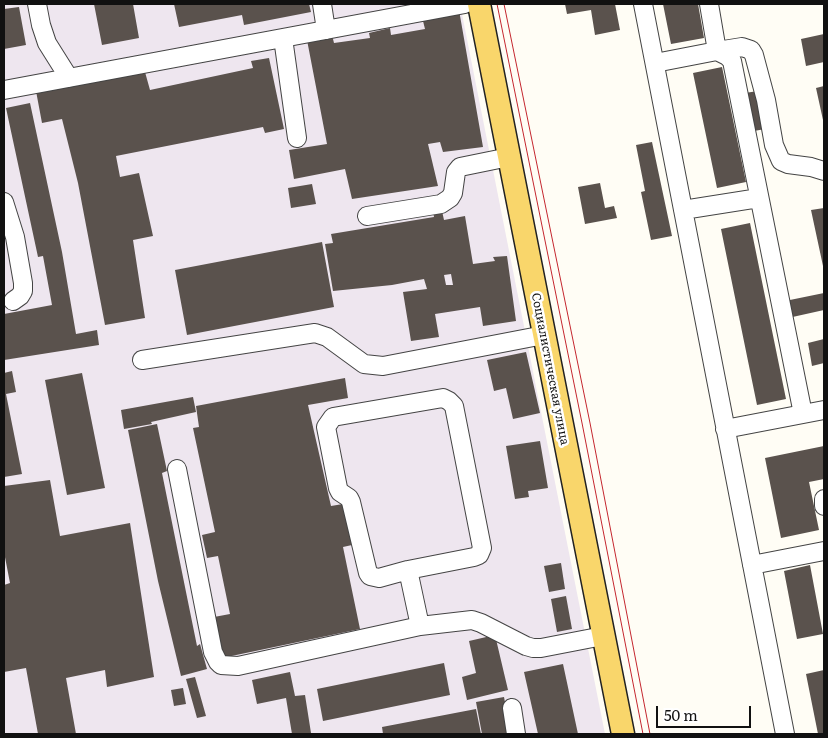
<!DOCTYPE html>
<html>
<head>
<meta charset="utf-8">
<style>
	body { margin:0 }
	#map { position:relative; width:828px; height:738px; overflow:hidden; background:#fffdf5; font-family:Literata,serif }
	canvas { display:block }
	.frame { position:absolute; inset:0; border:5px solid #111; pointer-events:none }
	.scale { position:absolute; left:656px; top:706px; width:95px; height:22px; box-sizing:border-box; border:2px solid #111; border-top:0; padding-left:6px; font-size:15px; line-height:18px; white-space:nowrap; color:#111; -webkit-text-stroke:4px #fff; paint-order:stroke }
</style>
</head>
<body>
<div id="map">
<canvas width="828" height="738"></canvas>
<div class="frame"></div>
<div class="scale">50 m</div>
</div>
<script>
const ctx = document.querySelector('canvas').getContext('2d');
ctx.lineJoin = 'round';
function fillPath(path, color) { ctx.fillStyle = color; ctx.fill(path, 'evenodd'); }
const toPath = rows => new Path2D(rows.map(r => 'M' + r).join(''));
function trace(path, color, width, dash) { ctx.strokeStyle = color; ctx.lineWidth = width; ctx.lineCap = dash ? 'butt' : 'round'; ctx.setLineDash(dash || []); ctx.stroke(path); }
function drawText(font, color, halo, rows, align = 'center') {
  ctx.font = font + ' Literata,serif'; ctx.lineWidth = 5; ctx.setLineDash([]); ctx.textBaseline = 'middle'; ctx.strokeStyle = halo; ctx.fillStyle = color; for (const [text, x, y, turn = 0] of rows) {
    ctx.save(); ctx.translate(x, y); ctx.rotate((+turn || 0) * Math.PI / 180); ctx.textAlign = isNaN(turn) ? turn : align; if (halo) ctx.strokeText(text, 0, 0); ctx.fillText(text, 0, 0); ctx.restore();
  }
}
fillPath(toPath([
	[4,4,460,4,605,734,4,734]
]), '#eee6ef');
fillPath(toPath([
	[94,4,133,4,139,38,102,45],
	[174,4,309,4,311,12,244,25,242,15,179,27],
	[565,4,615,4,620,30,595,35,591,10,567,14],
	[663,4,698,4,704,38,671,44],
	[19,7,26,45,4,49,4,9],
	[459,10,483,147,443,152,440,142,428,144,438,186,352,199,345,169,294,179,289,150,327,144,307,40,332,35,334,43,370,38,369,33,390,28,391,35,425,29,422,17],
	[824,34,824,62,806,66,801,39],
	[269,58,284,129,265,133,263,127,116,156,120,177,139,173,153,236,133,240,145,318,105,325,78,183,62,119,42,123,36,91,145,72,150,90,253,68,251,61],
	[722,67,746,182,717,188,693,73],
	[824,86,824,119,823,120,816,88],
	[758,91,765,129,754,131,745,93],
	[30,103,62,252,76,334,97,330,99,345,4,360,4,314,52,305,43,256,38,257,6,108],
	[652,142,672,236,651,240,641,192,645,191,636,145],
	[600,183,605,208,614,206,617,218,585,224,578,187],
	[312,184,316,204,291,208,288,188],
	[824,208,824,266,823,266,811,210],
	[442,211,444,220,465,216,473,264,495,261,493,257,507,256,516,321,483,326,480,307,435,314,439,337,411,341,403,292,427,289,424,279,392,285,333,291,325,244,333,243,331,234,434,217,433,212],
	[451,274,453,285,446,285,444,275],
	[750,223,786,399,757,405,721,229],
	[322,242,334,307,187,335,175,270],
	[824,293,824,310,788,318,785,301],
	[824,339,824,363,812,366,808,343],
	[526,352,540,413,513,419,506,388,494,391,487,360],
	[12,371,16,392,6,394,22,474,4,477,4,373],
	[82,373,105,488,67,495,45,380],
	[345,378,348,398,308,405,331,506,343,504,352,545,343,547,360,629,222,658,214,617,230,614,218,556,207,558,202,535,215,532,193,428,199,427,196,406],
	[193,397,196,412,151,422,152,424,124,429,121,410],
	[157,424,167,471,162,473,186,592,197,646,200,644,207,669,181,676,158,581,128,430],
	[540,441,548,488,528,491,529,497,515,499,506,446],
	[824,446,824,479,809,482,819,530,781,538,765,458],
	[50,480,60,536,130,523,154,677,107,687,105,670,66,678,76,734,38,734,26,668,4,672,4,585,10,583,4,552,4,486],
	[561,563,565,589,549,592,544,566],
	[810,565,823,634,797,639,784,571],
	[566,596,572,629,557,632,551,599],
	[495,635,508,690,467,700,462,677,476,673,469,641],
	[444,663,450,695,323,721,317,689],
	[563,664,578,734,538,734,524,672],
	[824,670,824,734,818,734,806,674],
	[290,672,295,696,305,695,311,733,292,734,286,698,257,704,252,680],
	[195,677,206,716,197,718,186,679],
	[183,688,186,704,174,706,171,690],
	[504,697,511,734,482,734,476,702],
	[476,709,481,734,383,734,382,727]
]), '#5a524d');
const minor = toPath([
	[37,4,41,25,47,43,69,78],
	[322,4,326,30],
	[643,4,785,734],
	[283,38,297,138],
	[717,51,727,56,732,61,803,414],
	[717,51,742,47,751,50,754,55,766,100,774,145,781,161,788,164,811,167,824,171],
	[655,63,717,51,709,4],
	[4,90,465,4],
	[4,202,15,237,23,283,23,291,20,296,13,301],
	[683,210,759,198],
	[367,216,441,204,450,198,453,193,456,172,460,167,509,157],
	[142,360,315,333,327,337,364,364,383,366,544,335],
	[725,429,824,410],
	[177,469,213,652,218,662,221,665,238,666,420,626],
	[824,499,824,506],
	[752,565,824,551],
	[408,570,379,578,370,576,368,573,351,502,349,498,340,492,338,488,326,427,333,417,443,398,449,401,454,406,482,548,479,555,474,557,408,570,420,626,472,620,481,623,526,646,533,648,541,648,603,636],
	[512,708,516,734]
]);
const major = toPath([
	[479,4,623,734]
]);
trace(minor, '#444', 20);
trace(major, '#222', 25);
trace(minor, '#fff', 18);
trace(major, '#f9d66b', 22);
trace(toPath([
	[497,4,582,423,643,734],
	[504,4,590,423,650,734]
]), '#c4262e', 1);
drawText('12px', '#111', '#fff', [
	["Социалистическая улица",550,369,79]
]);
</script>
</body>
</html>
